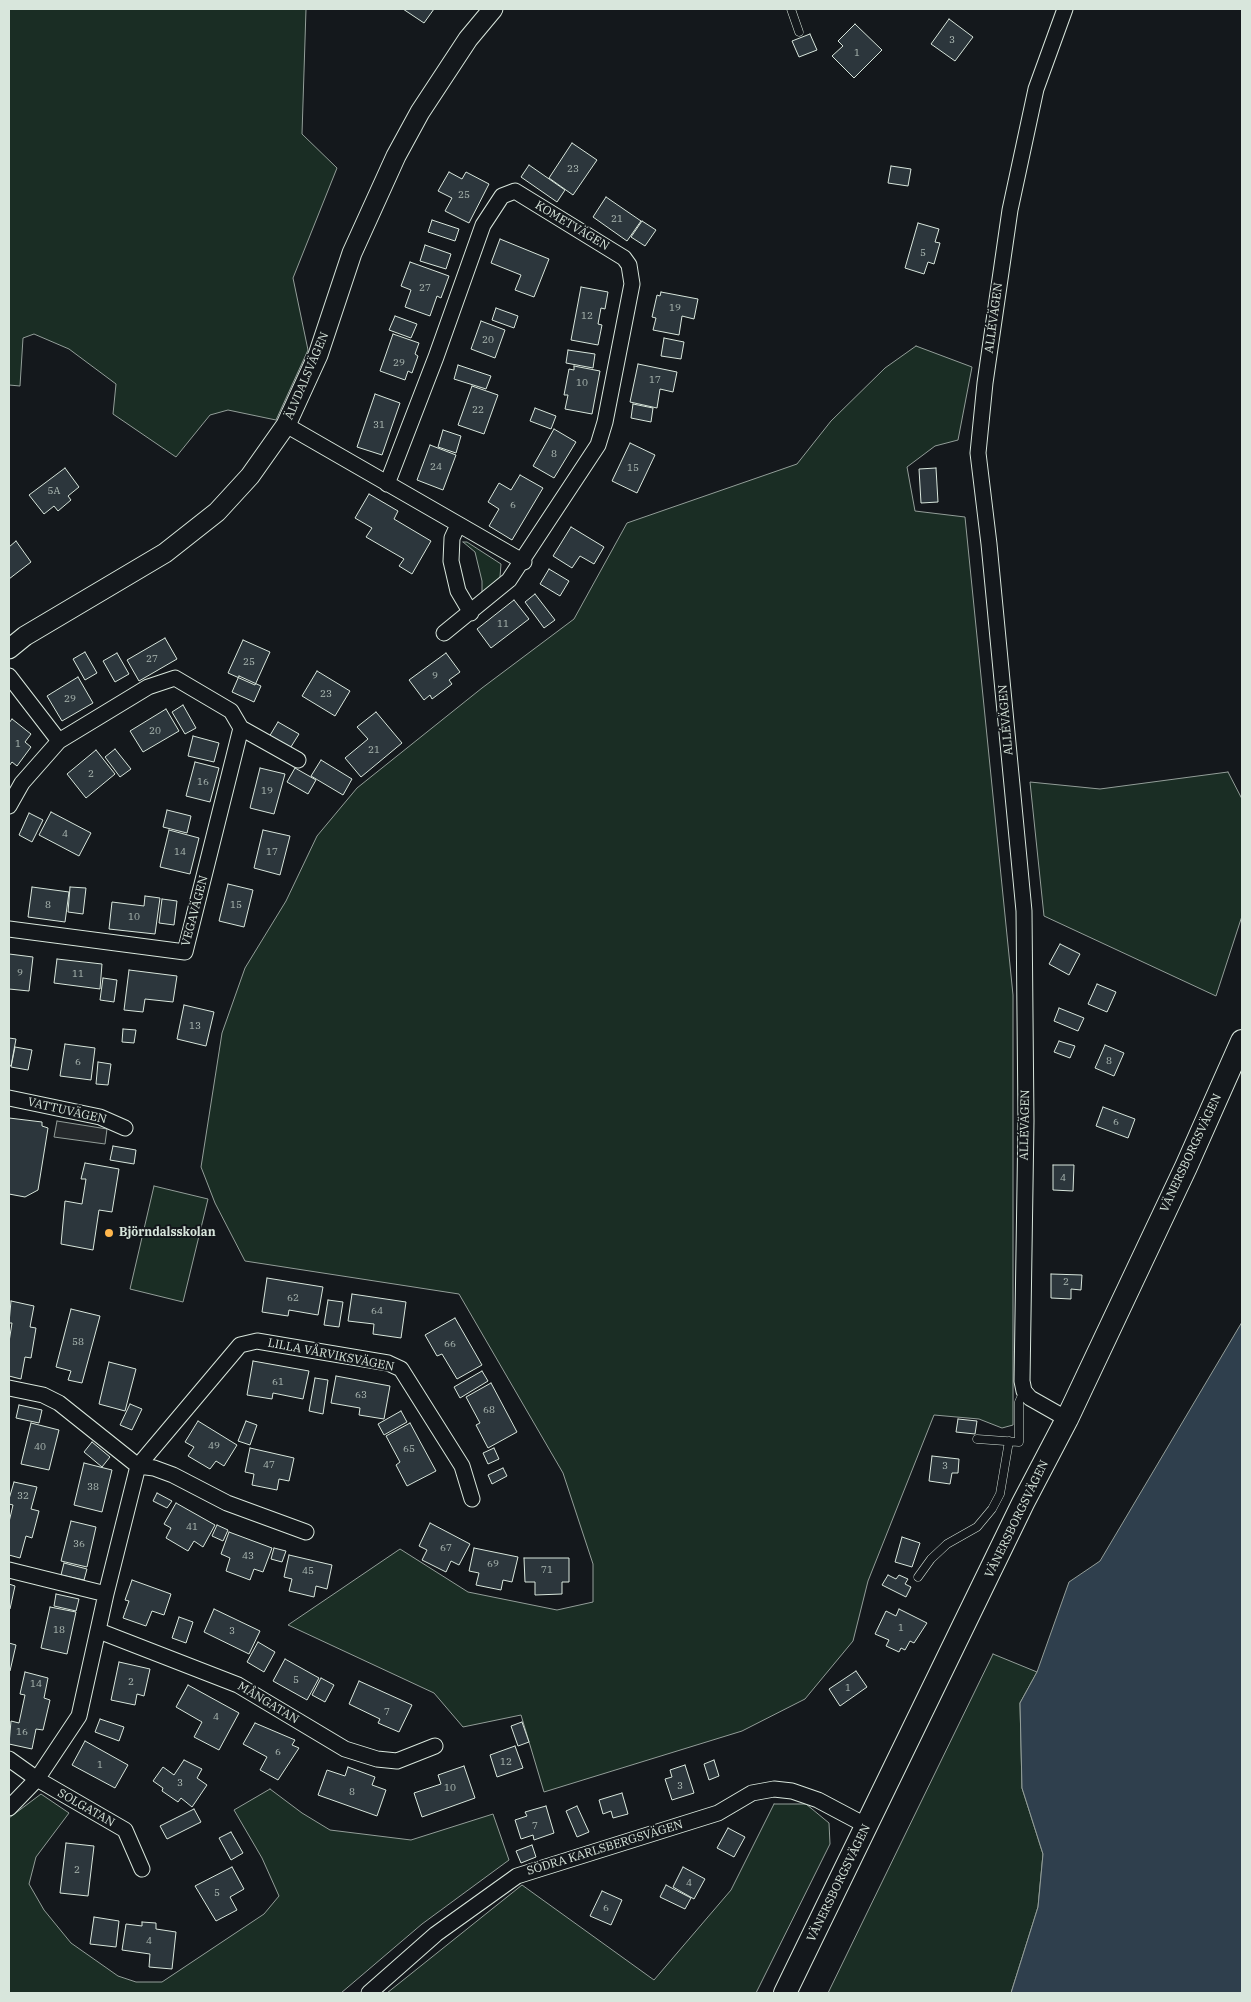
<!DOCTYPE html>
<html>
<head>
<meta charset="utf-8">
<style>
	body { margin:0 }
	#map { position:relative; width:1251px; height:2002px; overflow:hidden; background:#14181c; font-family:"IBM Plex Serif",serif }
	canvas { display:block }
	.frame { position:absolute; inset:0; border:10px solid #d8e6dc; pointer-events:none }
</style>
</head>
<body>
<div id="map">
<canvas width="1251" height="2002"></canvas>
<div class="frame"></div>
</div>
<script>
const ctx = document.querySelector('canvas').getContext('2d');
ctx.lineJoin = 'round';
function fillPath(path, color) { ctx.fillStyle = color; ctx.fill(path, 'evenodd'); }
const toPath = rows => new Path2D(rows.map(r => 'M' + r).join(''));
function trace(path, color, width, dash) { ctx.strokeStyle = color; ctx.lineWidth = width; ctx.lineCap = dash ? 'butt' : 'round'; ctx.setLineDash(dash || []); ctx.stroke(path); }
function drawText(font, color, halo, rows, align = 'center') {
  ctx.font = font + ' "IBM Plex Serif",serif'; ctx.lineWidth = 4; ctx.setLineDash([]); ctx.textBaseline = 'middle'; ctx.strokeStyle = halo; ctx.fillStyle = color; for (const [text, x, y, turn = 0] of rows) {
    ctx.save(); ctx.translate(x, y); ctx.rotate((+turn || 0) * Math.PI / 180); ctx.textAlign = isNaN(turn) ? turn : align; if (halo) ctx.strokeText(text, 0, 0); ctx.fillText(text, 0, 0); ctx.restore();
  }
}
const green = toPath([
	[9,9,306,9,302,134,337,168,293,278,308,350,276,420,228,410,210,415,176,457,113,414,116,384,69,349,34,334,23,338,20,386,9,385,9,9],
	[916,346,972,367,958,440,935,446,907,467,915,511,965,517,1013,995,1013,1425,1002,1428,979,1419,934,1415,868,1581,853,1641,805,1699,742,1731,544,1792,521,1715,463,1727,434,1693,288,1625,400,1549,468,1592,557,1610,593,1602,593,1564,563,1473,459,1294,245,1261,215,1203,201,1167,222,1033,245,968,286,901,317,836,357,788,482,688,574,619,627,523,797,464,831,421,885,368,916,346],
	[463,542,467,542,501,564,500,577,482,594,482,581,475,552,463,542],
	[1228,772,1242,799,1242,916,1216,996,1044,916,1030,782,1100,789,1228,772],
	[154,1186,208,1199,183,1302,130,1289,154,1186],
	[993,1654,1037,1672,1020,1703,1022,1788,1043,1854,1038,1907,1011,1993,828,1993,993,1654],
	[270,1789,302,1813,330,1830,411,1840,493,1814,509,1860,422,1924,341,1993,9,1993,9,1818,41,1794,69,1813,36,1857,29,1884,44,1910,71,1943,118,1976,136,1982,162,1982,264,1914,279,1896,262,1858,234,1810,270,1789],
	[774,1804,806,1804,829,1823,830,1844,756,1993,387,1993,522,1885,654,1980,731,1890,774,1804]
]);
fillPath(green, '#1a2d24');
trace(green, '#939e99', 1);
const parking = toPath([
	[57,1121,107,1129,105,1144,54,1137,57,1121]
]);
fillPath(parking, '#24282b');
trace(parking, '#939e99', 1);
const water = toPath([
	[1242,1322,1242,1993,1011,1993,1038,1907,1043,1854,1022,1788,1020,1703,1037,1672,1069,1582,1100,1561,1242,1322]
]);
fillPath(water, '#2f3f4d');
trace(water, '#939e99', 1);
const building = toPath([
	[403,9,434,9,424,23,403,9],
	[949,19,973,37,955,61,931,44,949,19],
	[855,24,882,50,854,78,832,56,843,46,838,41,855,24],
	[810,34,817,50,799,57,792,41,810,34],
	[572,143,597,160,573,195,549,178,572,143],
	[529,165,565,190,557,202,521,177,529,165],
	[891,166,911,169,908,186,888,183,891,166],
	[449,172,462,179,466,172,489,184,469,223,445,211,452,198,438,191,449,172],
	[606,197,641,221,627,241,593,217,606,197],
	[432,220,459,229,455,241,428,232,432,220],
	[642,221,656,230,645,246,631,237,642,221],
	[918,223,939,229,935,242,940,243,934,264,928,262,924,274,905,268,918,223],
	[500,239,549,259,534,297,515,290,521,275,491,263,500,239],
	[425,245,451,254,446,269,420,261,425,245],
	[410,262,449,276,441,298,437,296,430,316,405,307,411,290,401,286,410,262],
	[581,287,608,292,605,309,601,308,598,324,602,325,598,345,571,340,581,287],
	[661,292,698,299,694,319,682,316,679,335,653,330,656,318,652,317,657,295,660,296,661,292],
	[496,308,518,316,514,328,492,320,496,308],
	[395,316,417,324,411,338,389,330,395,316],
	[481,321,505,330,495,358,471,349,481,321],
	[393,334,419,343,415,354,418,356,412,373,408,371,405,380,380,371,393,334],
	[664,338,684,342,681,359,661,356,664,338],
	[568,350,595,354,593,368,566,363,568,350],
	[638,364,677,372,673,392,660,389,657,408,630,402,638,364],
	[458,365,491,376,486,389,454,379,458,365],
	[574,366,600,371,592,414,565,409,568,395,564,395,569,369,574,370,574,366],
	[472,386,498,395,484,434,458,425,472,386],
	[375,394,400,403,382,455,357,447,375,394],
	[633,404,653,408,651,422,631,418,633,404],
	[535,408,556,416,551,429,530,421,535,408],
	[554,429,576,442,554,478,533,466,554,429],
	[443,430,461,436,456,453,438,447,443,430],
	[630,443,655,455,637,493,612,481,630,443],
	[430,445,456,455,443,490,417,480,430,445],
	[65,468,79,487,68,496,71,500,58,511,54,506,44,514,29,495,65,468],
	[936,468,938,502,921,503,919,469,936,468],
	[520,475,543,488,512,540,489,526,499,509,488,502,499,483,511,490,520,475],
	[369,494,398,511,394,519,431,541,412,574,399,566,404,559,366,537,372,528,355,518,369,494],
	[571,527,604,547,594,564,580,556,572,568,553,556,571,527],
	[16,541,31,562,9,579,9,547,16,541],
	[549,569,569,581,560,596,540,584,549,569],
	[535,594,555,620,544,628,525,602,535,594],
	[514,600,529,619,491,648,477,629,514,600],
	[165,638,177,659,139,681,127,660,165,638],
	[243,640,270,652,255,685,228,673,243,640],
	[85,652,97,673,85,680,73,659,85,652],
	[117,653,129,674,115,682,103,661,117,653],
	[446,653,460,672,449,680,452,684,432,699,430,695,424,700,409,680,446,653],
	[317,671,350,691,335,716,302,696,317,671],
	[239,676,261,686,254,702,232,692,239,676],
	[78,677,93,703,62,721,47,696,78,677],
	[183,705,196,728,185,734,172,712,183,705],
	[166,709,179,731,143,752,130,731,166,709],
	[376,712,402,743,361,777,345,758,368,739,357,727,376,712],
	[12,719,31,734,25,742,31,747,17,766,12,762,9,766,9,723,12,719],
	[278,722,299,734,289,750,269,737,278,722],
	[193,736,219,743,214,762,188,756,193,736],
	[115,749,131,769,120,777,105,757,115,749],
	[96,750,115,774,86,798,67,774,96,750],
	[321,760,352,779,343,795,311,776,321,760],
	[195,762,219,768,210,802,186,796,195,762],
	[260,768,285,774,274,814,250,808,260,768],
	[295,768,316,780,308,794,287,782,295,768],
	[167,810,191,816,187,833,163,827,167,810],
	[51,812,91,833,79,856,39,835,51,812],
	[29,813,43,820,32,842,19,835,29,813],
	[169,830,199,838,190,874,160,867,169,830],
	[263,830,290,836,280,875,254,868,263,830],
	[228,884,253,890,244,927,219,921,228,884],
	[32,887,69,892,65,922,28,917,32,887],
	[70,887,86,888,83,914,68,912,70,887],
	[145,896,160,898,155,934,109,929,112,902,144,906,145,896],
	[162,899,177,901,174,925,159,923,162,899],
	[1060,944,1080,954,1069,975,1049,964,1060,944],
	[9,954,33,957,29,991,9,989,9,954],
	[57,959,102,964,100,989,54,983,57,959],
	[129,970,177,976,173,1002,145,999,143,1012,124,1010,129,970],
	[103,978,117,980,114,1002,100,1000,103,978],
	[1097,984,1116,992,1107,1012,1088,1004,1097,984],
	[184,1005,214,1012,206,1046,177,1039,184,1005],
	[1059,1008,1084,1018,1078,1031,1054,1021,1059,1008],
	[123,1029,136,1030,134,1043,122,1042,123,1029],
	[9,1038,16,1039,11,1066,9,1065,9,1038],
	[1059,1041,1075,1046,1070,1058,1054,1052,1059,1041],
	[65,1044,95,1048,91,1080,60,1076,65,1044],
	[1105,1045,1124,1053,1114,1076,1095,1068,1105,1045],
	[15,1047,32,1050,28,1070,11,1067,15,1047],
	[98,1062,111,1064,108,1085,96,1084,98,1062],
	[1103,1107,1135,1119,1128,1138,1096,1126,1103,1107],
	[9,1118,42,1122,42,1126,48,1128,38,1190,25,1197,9,1194,9,1118],
	[113,1146,136,1150,134,1164,110,1160,113,1146],
	[85,1163,119,1169,112,1212,99,1210,93,1250,61,1244,65,1201,82,1204,86,1179,81,1179,85,1163],
	[1053,1165,1074,1165,1073,1191,1053,1190,1053,1165],
	[1051,1274,1082,1275,1081,1290,1071,1289,1071,1299,1051,1298,1051,1274],
	[267,1278,323,1287,318,1315,289,1310,288,1316,262,1312,267,1278],
	[352,1294,406,1302,401,1338,373,1334,374,1324,348,1321,352,1294],
	[328,1300,343,1302,339,1327,324,1325,328,1300],
	[11,1301,34,1306,30,1327,36,1328,31,1358,25,1357,21,1379,9,1376,9,1342,12,1323,9,1323,11,1301],
	[71,1309,100,1316,82,1383,68,1380,71,1371,56,1367,71,1309],
	[455,1318,482,1365,457,1379,442,1354,437,1356,425,1335,455,1318],
	[253,1361,309,1371,303,1399,273,1393,272,1399,247,1395,253,1361],
	[109,1362,136,1369,125,1411,99,1404,109,1362],
	[482,1371,488,1381,460,1398,454,1387,482,1371],
	[336,1376,390,1386,384,1419,359,1415,360,1408,331,1403,336,1376],
	[315,1378,328,1380,323,1414,309,1411,315,1378],
	[491,1383,517,1432,488,1448,476,1425,480,1423,466,1397,491,1383],
	[130,1404,142,1409,132,1430,120,1425,130,1404],
	[19,1405,42,1410,39,1423,16,1418,19,1405],
	[401,1411,407,1422,384,1435,378,1424,401,1411],
	[958,1419,977,1421,975,1434,956,1432,958,1419],
	[198,1421,237,1445,224,1466,216,1461,210,1469,188,1456,194,1447,185,1442,198,1421],
	[246,1421,257,1425,250,1445,238,1441,246,1421],
	[31,1423,59,1430,49,1470,21,1464,31,1423],
	[410,1423,436,1471,407,1486,396,1465,400,1462,386,1436,410,1423],
	[92,1442,110,1457,102,1467,84,1452,92,1442],
	[250,1448,294,1458,289,1481,279,1479,277,1490,252,1485,254,1474,245,1472,250,1448],
	[494,1448,499,1459,488,1464,483,1453,494,1448],
	[932,1456,959,1459,958,1473,952,1473,950,1484,929,1481,932,1456],
	[84,1463,112,1470,102,1512,74,1505,84,1463],
	[503,1468,507,1476,492,1484,488,1475,503,1468],
	[14,1482,37,1487,31,1509,39,1511,32,1538,26,1536,20,1558,9,1555,9,1522,13,1505,9,1504,9,1499,14,1482],
	[157,1493,172,1501,167,1508,153,1501,157,1493],
	[176,1503,215,1525,203,1547,194,1541,188,1551,166,1538,171,1528,164,1524,176,1503],
	[71,1521,96,1527,87,1567,61,1561,71,1521],
	[430,1523,470,1544,459,1565,451,1561,446,1572,422,1560,427,1550,419,1546,430,1523],
	[217,1525,228,1530,223,1541,212,1536,217,1525],
	[229,1532,272,1548,263,1572,254,1569,250,1580,226,1571,230,1558,221,1554,229,1532],
	[902,1537,920,1543,912,1567,895,1562,902,1537],
	[274,1548,286,1551,282,1562,271,1559,274,1548],
	[474,1548,518,1557,512,1582,503,1580,501,1590,476,1585,479,1573,469,1571,474,1548],
	[289,1555,332,1565,327,1589,316,1586,314,1597,289,1591,292,1579,284,1577,289,1555],
	[524,1558,569,1558,569,1582,562,1582,562,1594,535,1595,535,1582,525,1582,524,1558],
	[64,1563,87,1569,84,1580,61,1575,64,1563],
	[888,1575,896,1579,899,1575,908,1579,905,1584,911,1587,906,1597,882,1585,888,1575],
	[132,1580,171,1594,164,1615,152,1611,146,1626,123,1618,129,1601,125,1600,132,1580],
	[9,1584,15,1586,10,1609,9,1609,9,1584],
	[56,1594,79,1599,76,1611,54,1606,56,1594],
	[50,1607,76,1612,67,1654,41,1648,50,1607],
	[214,1609,260,1631,249,1654,204,1632,214,1609],
	[899,1609,927,1623,914,1643,910,1641,905,1650,901,1648,899,1652,886,1646,889,1640,875,1634,886,1611,896,1616,899,1609],
	[179,1617,193,1622,186,1643,172,1638,179,1617],
	[258,1642,275,1652,264,1672,247,1662,258,1642],
	[9,1643,16,1645,10,1671,9,1671,9,1643],
	[285,1659,319,1678,307,1700,273,1681,285,1659],
	[119,1662,150,1669,144,1696,137,1694,135,1705,111,1700,119,1662],
	[856,1671,867,1687,840,1706,829,1689,856,1671],
	[25,1672,48,1678,44,1698,50,1700,43,1730,36,1729,32,1749,9,1744,11,1721,19,1723,25,1695,20,1694,25,1672],
	[321,1678,334,1685,325,1702,312,1695,321,1678],
	[359,1681,412,1705,399,1732,378,1723,380,1719,349,1704,359,1681],
	[188,1685,239,1713,219,1750,194,1737,202,1722,176,1707,188,1685],
	[100,1719,124,1727,119,1741,95,1732,100,1719],
	[522,1722,529,1742,518,1746,511,1726,522,1722],
	[255,1723,295,1740,292,1745,299,1748,278,1780,260,1770,267,1757,243,1744,255,1723],
	[85,1741,128,1765,115,1788,72,1765,85,1741],
	[515,1746,523,1768,497,1777,490,1755,515,1746],
	[184,1760,202,1769,197,1778,207,1785,192,1807,181,1798,178,1802,162,1791,163,1788,153,1781,163,1767,174,1775,184,1760],
	[714,1760,719,1776,709,1780,704,1764,714,1760],
	[685,1765,694,1793,672,1800,665,1779,672,1777,670,1770,685,1765],
	[464,1766,475,1798,422,1817,414,1793,441,1784,438,1775,464,1766],
	[348,1767,375,1777,372,1785,386,1790,377,1816,318,1795,327,1770,345,1776,348,1767],
	[622,1793,628,1814,613,1818,611,1811,603,1814,599,1800,622,1793],
	[546,1806,554,1833,534,1840,533,1835,521,1839,515,1820,527,1816,525,1812,546,1806],
	[577,1806,589,1832,577,1837,566,1811,577,1806],
	[194,1809,201,1822,167,1839,160,1826,194,1809],
	[728,1828,745,1837,734,1857,717,1848,728,1828],
	[231,1832,243,1853,231,1860,219,1838,231,1832],
	[66,1843,94,1846,88,1896,60,1893,66,1843],
	[532,1845,536,1857,521,1863,516,1851,532,1845],
	[232,1867,244,1889,230,1897,237,1910,216,1921,195,1886,232,1867],
	[683,1867,705,1879,694,1899,673,1887,683,1867],
	[666,1885,691,1898,685,1909,660,1897,666,1885],
	[602,1891,622,1900,611,1925,590,1916,602,1891],
	[94,1917,119,1921,116,1947,90,1944,94,1917],
	[142,1922,156,1923,156,1929,176,1932,172,1969,149,1967,150,1954,122,1950,126,1924,142,1926,142,1922]
]);
fillPath(building, '#2c363c');
trace(building, '#d8e6dc', 1);
const service = toPath([
	[791,9,799,32],
	[977,1439,1019,1442,1019,1402,1024,1391],
	[918,1577,931,1559,947,1544,977,1527,992,1509,1000,1494,1009,1441]
]);
const minor = toPath([
	[1065,9,1036,89,1010,210,985,383,978,453,989,544,1024,911,1026,1121,1022,1381,1024,1391,1030,1398,1067,1419],
	[286,425,524,562],
	[387,484,436,357,483,225,502,196,515,191,624,258,629,265,632,284,605,422,598,445,509,580,444,633],
	[458,525,452,538,451,561,458,591,471,613],
	[9,676,59,741],
	[241,728,298,760],
	[9,806,22,783,59,741,148,687,175,678,231,711,241,728,185,952,9,929],
	[9,1098,100,1117,125,1128],
	[9,1388,43,1395,59,1403,138,1466,154,1468,173,1475,227,1503,306,1532],
	[9,1570,106,1594],
	[99,1631,238,1685,345,1749,377,1759,397,1761,435,1746],
	[9,1759,37,1779,125,1830,142,1869],
	[9,1808,37,1779,79,1716,106,1594,138,1466,240,1345,257,1341,388,1363,401,1369,462,1466,472,1499],
	[369,1993,436,1934,517,1876,718,1813,752,1793,774,1789,792,1791,818,1800,867,1826]
]);
const tertiary = toPath([
	[9,649,25,636,165,553,217,512,250,476,286,425,318,355,352,253,396,156,420,112,468,39,493,9]
]);
const secondary = toPath([
	[785,1993,1023,1503,1067,1419,1186,1167,1242,1041]
]);
trace(service, '#d8e6dc', 9);
trace(minor, '#d8e6dc', 17);
trace(tertiary, '#d8e6dc', 21);
trace(secondary, '#d8e6dc', 24);
trace(service, '#14181c', 8);
trace(minor, '#14181c', 15);
trace(tertiary, '#14181c', 19);
trace(secondary, '#14181c', 22);
for (const [x, y, r, color] of [
	[109,1233,5,"#ffb74d"]
]) { const dot = new Path2D(); dot.arc(x, y, r, 0, 2 * Math.PI); ctx.fillStyle = color; ctx.fill(dot); trace(dot, '#14181c', 2); }
drawText('10px', '#adbab4', null, [
	["3",952,40],
	["1",857,53],
	["23",573,169],
	["25",464,195],
	["21",617,219],
	["5",923,253],
	["27",425,288],
	["19",675,308],
	["12",587,316],
	["20",488,340],
	["29",399,363],
	["17",655,380],
	["10",582,383],
	["22",478,410],
	["31",379,425],
	["8",554,454],
	["24",436,467],
	["15",633,468],
	["5A",54,491],
	["6",513,505],
	["11",503,624],
	["27",152,659],
	["25",249,662],
	["9",435,676],
	["23",326,694],
	["29",70,699],
	["20",155,731],
	["1",18,744],
	["21",374,750],
	["2",91,774],
	["16",203,782],
	["19",267,791],
	["4",65,834],
	["14",180,852],
	["17",272,852],
	["8",48,905],
	["15",236,905],
	["10",134,917],
	["9",20,973],
	["11",78,974],
	["13",195,1026],
	["8",1109,1061],
	["6",78,1062],
	["6",1116,1122],
	["4",1063,1178],
	["2",1066,1282],
	["62",293,1298],
	["64",377,1311],
	["58",78,1342],
	["66",450,1344],
	["61",278,1382],
	["63",361,1395],
	["68",489,1410],
	["49",214,1446],
	["40",40,1447],
	["65",409,1449],
	["47",269,1465],
	["3",945,1466],
	["38",93,1487],
	["32",23,1496],
	["41",192,1527],
	["36",79,1544],
	["67",446,1548],
	["43",248,1556],
	["69",493,1564],
	["71",547,1570],
	["45",308,1571],
	["1",901,1628],
	["18",59,1630],
	["3",232,1631],
	["5",296,1680],
	["2",131,1682],
	["14",36,1684],
	["1",848,1688],
	["7",387,1712],
	["4",216,1717],
	["16",22,1732],
	["6",278,1752],
	["12",506,1762],
	["1",100,1765],
	["3",180,1783],
	["3",680,1786],
	["10",450,1788],
	["8",352,1792],
	["7",535,1826],
	["2",77,1870],
	["4",689,1883],
	["5",217,1893],
	["6",606,1908],
	["4",149,1941]
]);
drawText('12px', '#d8e6dc', '#14181c', [
	["KOMETVÄGEN",572,226,31],
	["ALLÉVÄGEN",994,318,-82],
	["ÄLVDALSVÄGEN",307,376,-67],
	["ALLÉVÄGEN",1006,720,-95],
	["VEGAVÄGEN",195,911,-75],
	["VATTUVÄGEN",67,1111,13],
	["ALLÉVÄGEN",1025,1125,-89],
	["VÄNERSBORGSVÄGEN",1191,1153,-65],
	["LILLA VÅRVIKSVÄGEN",331,1355,11],
	["VÄNERSBORGSVÄGEN",1017,1519,-64],
	["MÅNGATAN",268,1703,31],
	["SOLGATAN",86,1808,30],
	["SÖDRA KARLSBERGSVÄGEN",605,1848,-17],
	["VÄNERSBORGSVÄGEN",839,1883,-64]
]);
drawText('bold 12px', '#d8e6dc', '#14181c', [
	["Björndalsskolan",119,1233]
], 'left');
</script>
</body>
</html>
